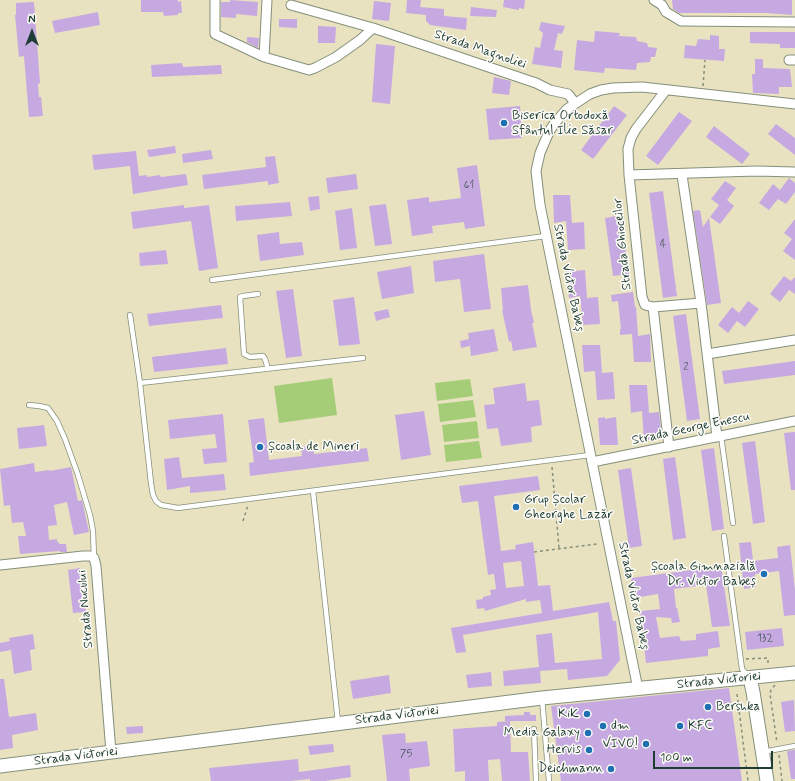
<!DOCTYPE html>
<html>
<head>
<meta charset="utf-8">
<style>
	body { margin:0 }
	#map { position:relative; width:795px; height:781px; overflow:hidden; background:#e9e2c1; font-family:Mynerve,sans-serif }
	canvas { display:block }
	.north { position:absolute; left:12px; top:12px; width:40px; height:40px; -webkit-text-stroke:3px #fdfcf7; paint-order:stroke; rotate:0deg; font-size:11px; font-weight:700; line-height:16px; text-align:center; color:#1f3d34 }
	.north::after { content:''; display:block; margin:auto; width:14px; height:18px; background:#1f3d34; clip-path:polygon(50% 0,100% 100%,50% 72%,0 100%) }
	.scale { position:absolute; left:653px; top:751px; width:120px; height:18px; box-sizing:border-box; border:2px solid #1f3d34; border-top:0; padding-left:5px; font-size:12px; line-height:14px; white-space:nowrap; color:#1f3d34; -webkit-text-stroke:3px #fdfcf7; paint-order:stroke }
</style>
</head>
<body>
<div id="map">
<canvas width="795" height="781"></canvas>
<div class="north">N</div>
<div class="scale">100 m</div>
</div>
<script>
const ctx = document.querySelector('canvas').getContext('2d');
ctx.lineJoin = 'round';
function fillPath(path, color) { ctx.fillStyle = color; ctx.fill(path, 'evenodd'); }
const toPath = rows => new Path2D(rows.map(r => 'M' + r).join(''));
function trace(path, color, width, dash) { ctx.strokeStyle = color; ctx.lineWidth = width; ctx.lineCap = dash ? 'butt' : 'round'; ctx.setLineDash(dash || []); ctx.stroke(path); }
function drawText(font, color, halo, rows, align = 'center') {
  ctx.font = font + ' Mynerve,sans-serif'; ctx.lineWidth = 3; ctx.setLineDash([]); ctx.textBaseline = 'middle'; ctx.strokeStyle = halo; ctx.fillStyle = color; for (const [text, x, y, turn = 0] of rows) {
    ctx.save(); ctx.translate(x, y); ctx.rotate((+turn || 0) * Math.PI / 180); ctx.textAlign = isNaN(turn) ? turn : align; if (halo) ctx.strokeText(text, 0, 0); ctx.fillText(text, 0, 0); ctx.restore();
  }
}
fillPath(toPath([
	[332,378,337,415,279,423,274,386],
	[470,379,473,396,437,401,435,383],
	[473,400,476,417,440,422,438,404],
	[477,421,479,438,444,442,442,425],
	[479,441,482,458,446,462,444,445]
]), '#a5cc77');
fillPath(toPath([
	[141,0,178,0,178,2,181,1,182,13,178,13,178,15,164,16,163,12,141,12],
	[230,0,258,2,257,16,236,14,236,18,221,17,221,2,230,2],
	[407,0,421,0,420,7,444,9,444,16,467,18,466,30,430,25,426,21,426,15,406,13],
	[504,0,525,0,524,9,519,8,519,10,503,7],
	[672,0,792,0,792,15,766,13,679,13,673,9],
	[374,1,391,3,389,21,372,19],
	[34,2,40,83,38,84,39,97,41,97,43,116,29,117,24,56,19,57,15,15,16,15,16,3],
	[471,7,497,10,496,17,470,16],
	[98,12,100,25,55,33,52,21],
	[279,19,297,19,297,28,279,27],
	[541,22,565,26,562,34,558,33,554,50,563,51,561,68,532,64,535,47,540,48,543,33,539,30],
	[318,26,336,27,335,43,318,43],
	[595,31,620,33,619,36,636,37,637,41,647,43,648,47,657,48,655,57,651,57,650,62,637,63,636,70,605,68,604,73,574,70,577,40,594,42],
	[750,32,795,32,795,48,780,48,780,44,750,43],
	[710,35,719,36,719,49,725,49,724,61,684,58,685,45,696,46,698,39,710,40],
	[247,37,259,38,258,48,247,42],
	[376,44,395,46,390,104,372,102],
	[755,59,763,59,763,68,790,69,792,87,779,87,779,94,753,93,752,74,755,74],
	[182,63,183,67,221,65,222,74,152,77,151,65],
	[494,77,511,81,509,95,492,93],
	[520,106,522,138,489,140,486,109],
	[614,106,627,115,593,159,581,150],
	[679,112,692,121,658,165,646,156],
	[776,124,795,138,795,155,768,134],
	[714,126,750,154,742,164,706,137],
	[175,146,176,153,149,157,147,150],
	[211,150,213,159,183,163,182,154],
	[136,151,139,176,147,175,147,177,160,175,161,177,186,174,188,185,133,194,130,166,94,170,92,155],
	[275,156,279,183,268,185,268,181,204,189,202,175,266,167,265,157],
	[477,165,485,226,465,229,464,222,432,226,433,233,412,236,407,200,429,197,429,202,461,198,457,168],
	[356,174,358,189,328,193,326,178],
	[789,178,795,183,795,192,786,204,778,199,769,210,759,203,773,184,780,190],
	[725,181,736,188,727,200,734,206,720,224,710,217,719,205,711,199],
	[663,191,677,296,663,298,649,193],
	[553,195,570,195,572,223,584,222,585,249,568,250,566,221,554,223],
	[319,196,320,209,310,211,308,197],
	[290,202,292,216,236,221,235,206],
	[386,204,392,244,375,246,369,206],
	[184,205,184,208,209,205,218,268,199,271,191,221,133,229,131,212],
	[352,208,357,248,340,250,335,211],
	[700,210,703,227,709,218,721,303,707,305,693,211],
	[621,215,629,274,613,276,605,218],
	[795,219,795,260,783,251,792,239,784,233],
	[279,232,280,244,302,242,304,255,260,261,257,235],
	[166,250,168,264,140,266,139,253],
	[484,254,491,309,464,312,460,279,435,282,433,261],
	[411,266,414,293,382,299,377,272],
	[574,270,574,271,585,270,587,298,598,297,600,324,583,325,580,296,569,298,567,271],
	[784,276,791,281,795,277,795,294,789,290,780,302,770,294],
	[528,285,531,310,534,323,532,323,537,347,513,351,511,341,509,342,502,310,503,310,501,288],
	[293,289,302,356,286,358,276,291],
	[633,292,635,307,636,307,638,336,650,334,651,362,634,362,632,334,620,335,620,329,621,329,618,301,612,302,611,295],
	[354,297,360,344,339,346,333,300],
	[748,301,759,309,745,327,737,321,728,333,718,325,732,307,739,313],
	[221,305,223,318,149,326,147,314],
	[388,309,390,317,376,321,374,312],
	[686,314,700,419,687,421,673,316],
	[494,329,498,351,471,356,470,346,461,348,460,341,469,339,468,333],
	[582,345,600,345,602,373,613,372,615,399,597,400,595,371,584,372],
	[226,348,228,364,154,372,152,357],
	[795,361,795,375,724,384,722,371],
	[525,383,527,401,539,400,542,425,531,427,532,442,501,446,498,428,487,429,484,405,495,404,493,388],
	[629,385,647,385,649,413,659,412,662,439,644,440,642,411,631,413],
	[424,411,431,455,401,460,395,415],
	[223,414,227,462,204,464,202,449,217,448,215,434,170,439,168,420],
	[605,417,605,419,616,417,618,445,600,445,598,418],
	[264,418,269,460,302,456,301,447,313,445,314,454,367,448,369,461,250,476,249,463,254,462,248,420],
	[44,425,47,446,19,449,17,428],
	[795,432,795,490,791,490,784,433],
	[755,441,765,522,753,524,742,443],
	[714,448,724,529,712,531,701,450],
	[179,457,182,478,224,474,226,490,190,493,190,486,167,490,164,459],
	[675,457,686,538,673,540,663,459],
	[34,463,35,472,49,470,50,471,71,467,78,501,82,500,89,532,74,535,67,502,54,505,57,525,48,526,49,540,57,539,57,542,59,542,59,544,66,544,67,552,60,552,60,551,20,554,18,536,26,536,23,522,12,523,10,505,4,506,0,469],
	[631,468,642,546,629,548,618,470],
	[538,476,540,490,494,496,501,551,516,549,515,545,533,542,538,586,550,585,553,611,609,602,613,621,616,621,620,660,607,676,568,680,567,669,540,671,541,683,504,686,503,671,539,667,536,635,552,633,555,663,602,659,598,612,463,635,466,652,456,653,451,628,542,613,540,600,526,602,526,599,485,611,484,608,477,609,476,600,483,599,483,597,491,595,490,590,496,589,494,574,488,575,478,501,462,503,459,486],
	[521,561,524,586,506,588,503,563],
	[751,542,753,561,778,558,777,547,790,545,795,590,795,615,784,616,779,571,755,574,756,587,744,589,739,543],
	[721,566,730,626,712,627,706,585,674,589,676,608,677,608,680,622,672,623,671,618,656,617,660,638,679,636,681,641,696,640,696,634,718,631,720,647,708,649,708,656,646,663,640,611,660,609,658,594,634,598,631,578],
	[80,568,86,612,73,613,68,570],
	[782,628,784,646,747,650,745,632],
	[33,634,35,649,30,650,32,670,14,674,11,650,0,652,0,643,10,641,9,638],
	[491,672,492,686,468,688,466,675],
	[389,675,391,693,353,699,350,681],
	[0,679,4,679,9,717,36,713,38,730,12,735,13,748,0,750],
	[729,688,742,781,561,781,551,706],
	[794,700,795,731,785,732,781,702],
	[524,712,530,712,530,715,536,715,536,721,505,721,505,716,524,715],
	[510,721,511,752,528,752,530,781,502,781,500,759,488,760,489,781,465,781,465,771,455,772,453,729,497,726,497,722],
	[143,726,143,733,127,734,126,727],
	[405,733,406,743,427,741,430,766,409,769,410,781,387,781,382,735],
	[333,744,334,752,310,755,308,746],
	[795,750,795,779,791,779,787,751],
	[298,759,299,772,350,765,351,777,325,781,310,781,310,779,290,781,211,781,209,768]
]), '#c7a9e1');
const lane = toPath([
	[212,280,546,236],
	[258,294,243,296,240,297,244,354,250,357,263,356,265,359,268,369],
	[130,315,140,383,151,483,153,495,156,501,161,505,178,508,590,455],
	[140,383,363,358],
	[29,405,39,406,48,408,57,421,65,439,78,475,90,515,93,531,94,558],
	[721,436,733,523],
	[313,491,338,722],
	[724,536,742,669,747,675],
	[542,698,549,781],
	[534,729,536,781],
	[763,752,795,746]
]);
const street = toPath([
	[215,0,215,34,264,57,309,70,315,68,336,57,360,40,373,28],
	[654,0,662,5,666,12,681,21,795,22],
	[291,5,373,28,536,83,550,90,568,94,575,103],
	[264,57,267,0],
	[789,60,795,60],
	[666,90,636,129,631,138,628,149,629,175,642,297,645,305,653,307,669,447],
	[629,175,756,171,795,172],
	[682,175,701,303,717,437],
	[653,307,701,303],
	[707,354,795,340],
	[592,462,795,421],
	[0,565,83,556,91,556,94,558,96,566,111,752],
	[638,689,540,205,536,171,540,153,549,132,554,124,567,109,590,94,601,90,613,88,642,87,795,104]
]);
const secondary = toPath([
	[750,678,753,692,767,781],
	[0,766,542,698,795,673]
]);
trace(lane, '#84907a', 6);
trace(street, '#84907a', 11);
trace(secondary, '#84907a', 15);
trace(toPath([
	[703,86,705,60],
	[552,467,559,548],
	[243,521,248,505],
	[534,552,597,544],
	[746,659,768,658,768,666],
	[775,685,771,690,770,694,777,743],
	[737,694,748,781],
	[779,755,782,781]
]), '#84907a', 1.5, [3, 3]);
trace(lane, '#fff', 4.5);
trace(street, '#fff', 9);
trace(secondary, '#fff', 13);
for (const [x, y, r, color] of [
	[504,123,4,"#1f6fb2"],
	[260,447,4,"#1f6fb2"],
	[516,507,4,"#1f6fb2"],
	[764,574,4,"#1f6fb2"],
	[708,707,4,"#1f6fb2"],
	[587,714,4,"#1f6fb2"],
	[603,726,4,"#1f6fb2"],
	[680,726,4,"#1f6fb2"],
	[588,733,4,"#1f6fb2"],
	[646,744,4,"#1f6fb2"],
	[589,750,4,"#1f6fb2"],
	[611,769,4,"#1f6fb2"]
]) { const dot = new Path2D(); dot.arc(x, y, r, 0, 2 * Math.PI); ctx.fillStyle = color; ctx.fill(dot); trace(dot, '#fdfcf7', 1.5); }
drawText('11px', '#49585f', null, [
	["61",469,186],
	["4",663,245],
	["2",686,368],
	["132",765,639],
	["75",406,755]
]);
drawText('13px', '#1f3d34', '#fdfcf7', [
	["Strada Magnoliei",480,50,19],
	["Strada Ghioceilor",623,244,-96],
	["Strada Victor Babeș",568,278,78],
	["Strada George Enescu",691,429,-12],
	["Strada Victor Babeș",633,596,78],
	["Strada Nucului",86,609,-95],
	["Strada Victoriei",719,681,-6],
	["Strada Victoriei",397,716,-7],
	["Strada Victoriei",76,757,-7]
]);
drawText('13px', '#1f3d34', '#fdfcf7', [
	["Biserica Ortodoxă",512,116],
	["Sfântul Ilie Săsar",512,131],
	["Școala de Mineri",268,447],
	["Grup Școlar",524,500],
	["Gheorghe Lazăr",524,515],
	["Școala Gimnazială",756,567,"right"],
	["Dr. Victor Babeș",756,582,"right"],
	["Bershka",716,707],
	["KiK",579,714,"right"],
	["dm",611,726],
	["KFC",688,726],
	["Media Galaxy",580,733,"right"],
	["VIVO!",638,744,"right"],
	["Hervis",581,750,"right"],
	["Deichmann",603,769,"right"]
], 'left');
</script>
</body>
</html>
